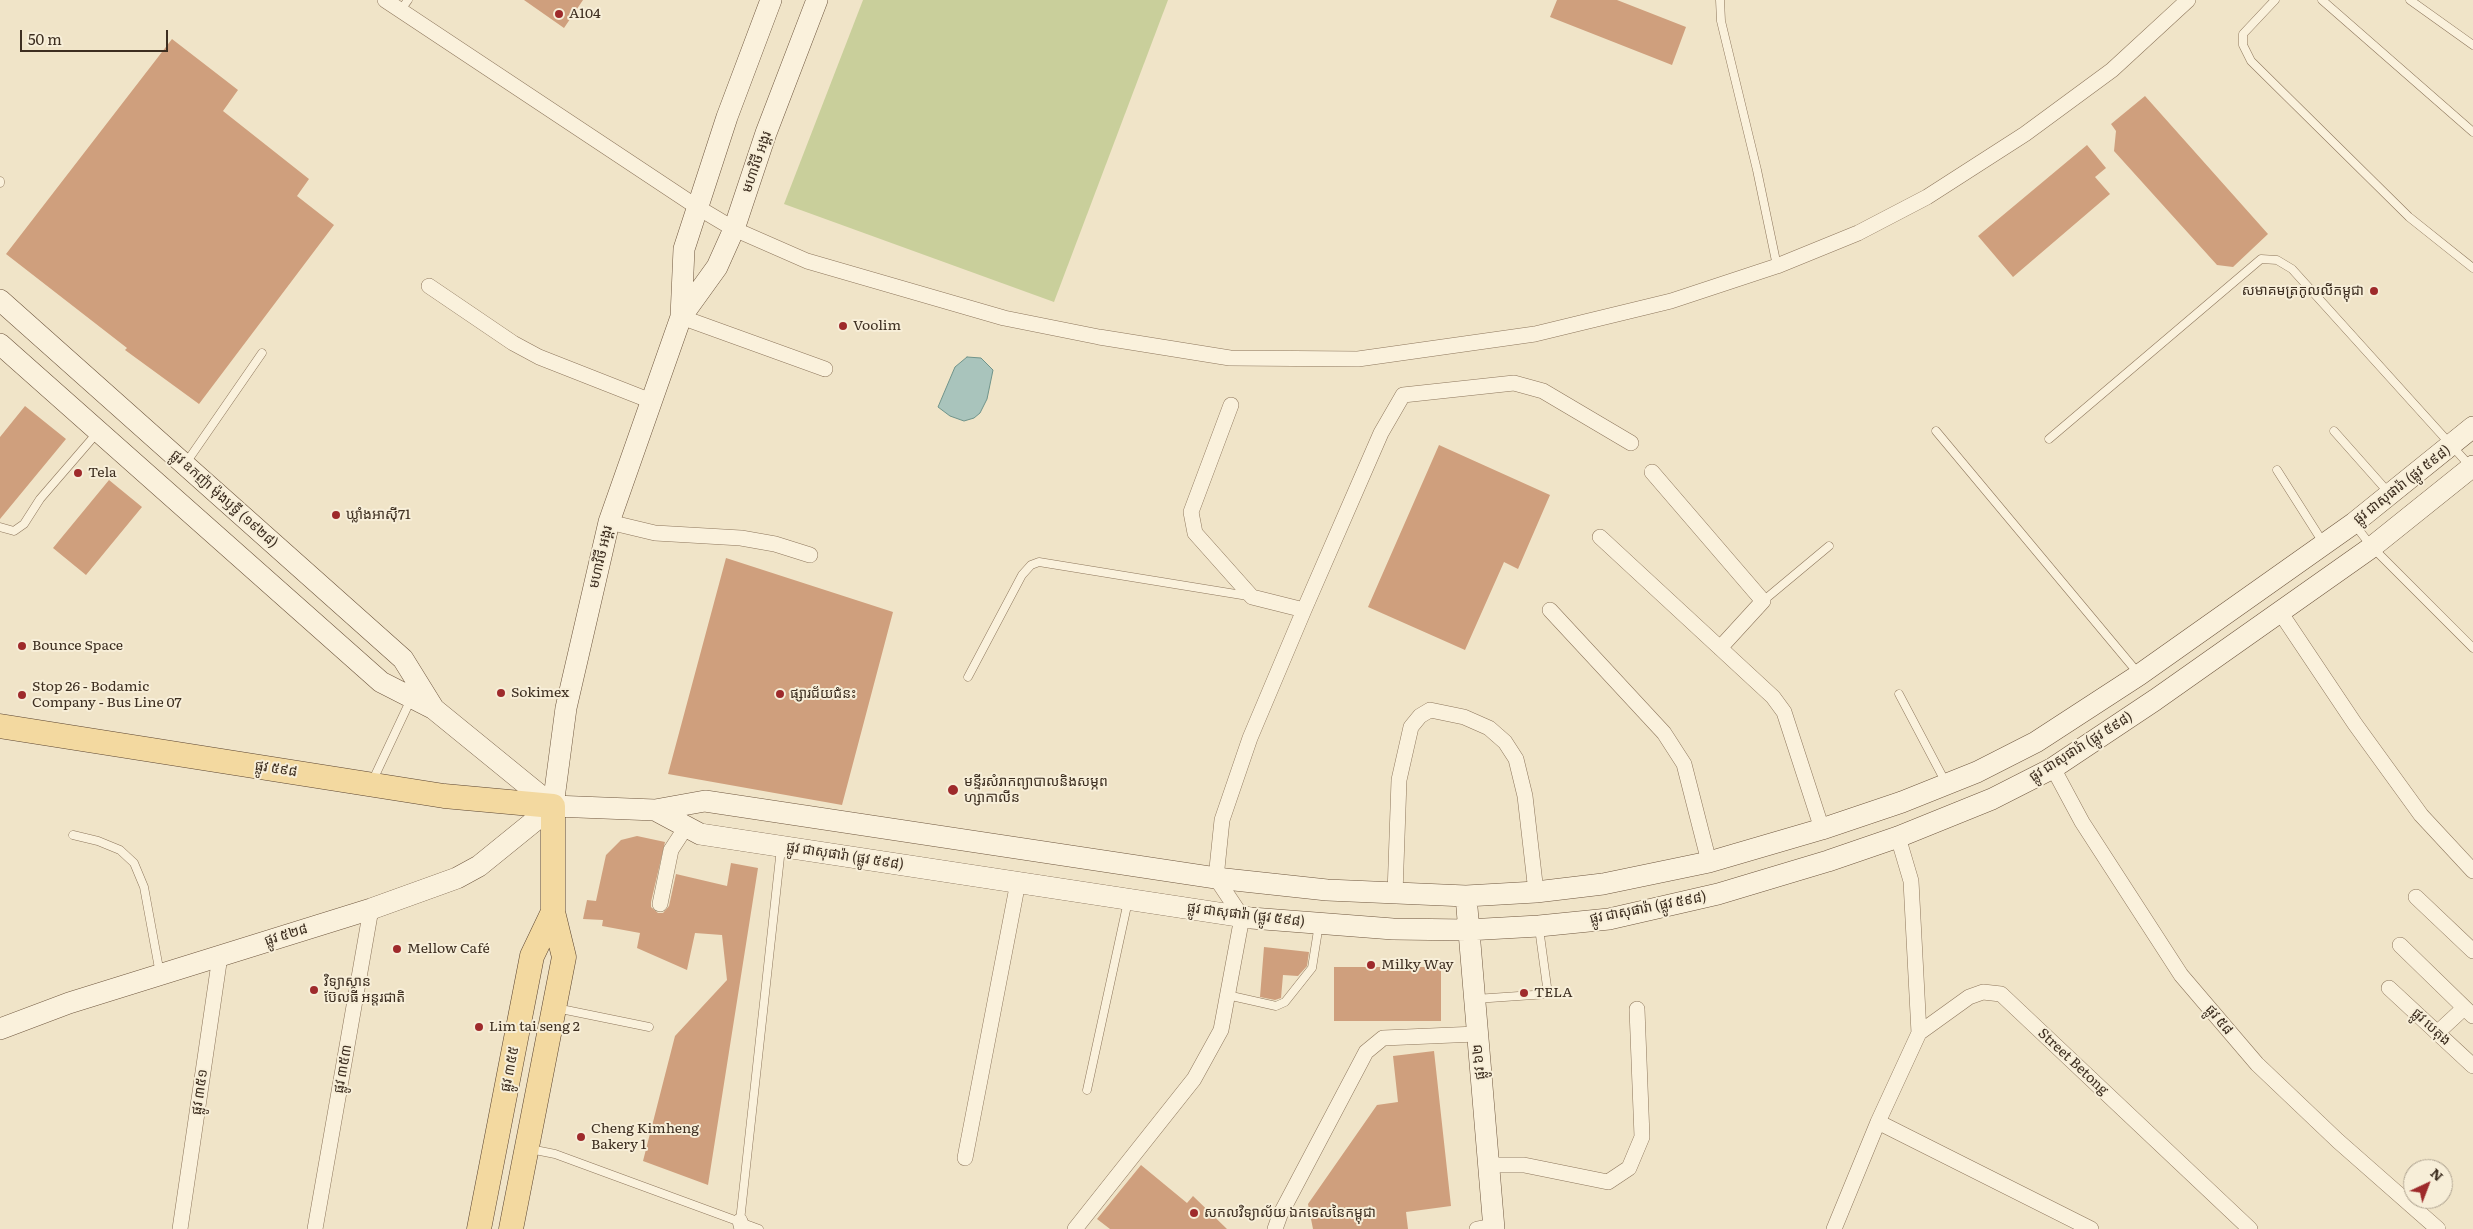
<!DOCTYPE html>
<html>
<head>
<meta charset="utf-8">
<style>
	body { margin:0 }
	#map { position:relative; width:2473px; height:1229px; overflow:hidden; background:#f0e4c8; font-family:Literata,serif }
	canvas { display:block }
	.north { position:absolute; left:2403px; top:1159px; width:50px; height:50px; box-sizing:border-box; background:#f7eed8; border:1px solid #ada18e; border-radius:50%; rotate:43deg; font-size:14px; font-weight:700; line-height:20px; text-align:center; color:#3d2e20 }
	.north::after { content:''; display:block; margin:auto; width:18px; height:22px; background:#9e2a2b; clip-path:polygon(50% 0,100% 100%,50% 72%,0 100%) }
	.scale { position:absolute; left:20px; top:30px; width:148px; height:22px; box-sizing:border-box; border:2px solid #3d2e20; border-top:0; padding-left:6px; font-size:15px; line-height:18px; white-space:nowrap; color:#3d2e20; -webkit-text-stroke:4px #f7eed8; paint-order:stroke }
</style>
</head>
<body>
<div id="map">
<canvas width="2473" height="1229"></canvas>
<div class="north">N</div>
<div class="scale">50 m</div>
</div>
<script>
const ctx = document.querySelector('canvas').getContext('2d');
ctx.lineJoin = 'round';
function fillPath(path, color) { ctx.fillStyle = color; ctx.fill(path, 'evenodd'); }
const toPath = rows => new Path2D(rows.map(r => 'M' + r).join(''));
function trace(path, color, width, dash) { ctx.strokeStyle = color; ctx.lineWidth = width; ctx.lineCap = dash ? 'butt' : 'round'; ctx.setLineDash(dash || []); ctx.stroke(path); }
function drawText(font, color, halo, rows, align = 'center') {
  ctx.font = font + ' Literata,"Noto Sans Khmer",serif'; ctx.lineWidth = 4; ctx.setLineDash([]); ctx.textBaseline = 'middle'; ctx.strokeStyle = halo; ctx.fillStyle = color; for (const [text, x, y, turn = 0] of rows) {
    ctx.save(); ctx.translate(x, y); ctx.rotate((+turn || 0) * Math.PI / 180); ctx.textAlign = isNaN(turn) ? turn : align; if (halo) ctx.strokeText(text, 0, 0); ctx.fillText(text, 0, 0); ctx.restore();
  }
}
fillPath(toPath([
	[863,0,1168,0,1054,302,784,204]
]), '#c9cf9b');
const water = toPath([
	[967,357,981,358,993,370,987,399,980,413,974,418,964,421,950,416,938,407,955,367,967,357]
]);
fillPath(water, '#a9c4bc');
trace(water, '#6f938a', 1);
fillPath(toPath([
	[524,0,583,0,564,28],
	[1557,0,1617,0,1686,27,1672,65,1550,17],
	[172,39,238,90,223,111,309,179,297,196,334,225,199,404,125,350,127,348,6,254],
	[2145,96,2268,234,2233,267,2217,265,2114,151,2116,131,2111,124],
	[2087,145,2106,168,2095,177,2110,194,2013,277,1978,236],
	[25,406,66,439,0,519,0,437],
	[1439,445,1550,495,1518,569,1504,562,1465,650,1368,607],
	[109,480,142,507,86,575,53,548],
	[726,558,893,612,842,805,668,774],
	[637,836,665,842,651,902,651,907,658,913,663,913,669,906,676,874,727,886,731,863,758,868,708,1185,643,1161,675,1036,727,980,722,935,695,933,687,970,637,948,640,933,602,926,603,920,583,919,587,900,596,901,606,855,621,840],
	[1264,947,1309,952,1307,966,1298,976,1283,975,1281,998,1275,1000,1260,997],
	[1334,967,1441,967,1441,1021,1334,1021],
	[1434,1051,1451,1206,1406,1212,1408,1229,1313,1229,1308,1204,1377,1105,1398,1102,1393,1056],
	[1141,1165,1187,1203,1193,1196,1227,1229,1110,1229,1097,1219]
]), '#cf9f7d');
const lane = toPath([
	[1720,0,1721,21,1757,170,1777,266],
	[2275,0,2243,34,2243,45,2251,61,2409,217,2473,268],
	[2322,0,2473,132],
	[2410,0,2473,45],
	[400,11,408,0],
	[0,181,0,183],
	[1936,431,2138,673],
	[2334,431,2389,493],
	[2049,439,2261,259,2277,260,2292,269,2471,467],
	[186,463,262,353],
	[2277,470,2324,544],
	[2355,525,2372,547,2473,648],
	[0,527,14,531,24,524,40,499,97,433],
	[1763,601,1829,546],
	[968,677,1022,575,1031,565,1039,562,1248,596],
	[1899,694,1946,783],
	[372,782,411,699],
	[73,835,98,841,120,850,134,863,144,887,160,974],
	[1227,995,1276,1006,1285,1002,1312,968,1319,924],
	[1475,999,1548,994,1539,928],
	[556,1008,649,1027],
	[1087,1090,1128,901],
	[530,1149,555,1154,759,1229],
	[740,1221,781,848]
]);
const street = toPath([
	[385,0,697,207,734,229,807,261,1004,318,1099,337,1230,358,1358,359,1535,334,1671,301,1777,266,1858,233,1927,197,2025,134,2112,70,2188,0],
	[429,286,513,343,539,357,651,401],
	[681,317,825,369],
	[1231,405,1191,512,1195,533,1252,597,1304,610],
	[1652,472,1763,601,1720,648],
	[609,522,655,533,741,538,775,544,810,555],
	[1600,537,1773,697,1784,712,1822,829],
	[1550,610,1664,733,1684,764,1709,862],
	[2280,612,2355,724,2421,815,2473,871],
	[2053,768,2082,822,2181,975,2257,1064,2338,1141,2438,1229],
	[1395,894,1399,780,1411,727,1420,716,1430,710,1464,717,1489,728,1505,742,1516,759,1525,796,1536,892],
	[2416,897,2473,951],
	[660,904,671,850,686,827],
	[2400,945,2473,1016],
	[2389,988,2473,1066],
	[1919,1033,1969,997,1983,992,2001,994,2250,1229],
	[2437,1033,2464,1008],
	[1878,1122,2091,1229],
	[965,1158,1018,882],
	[1488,1165,1524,1165,1608,1182,1629,1168,1642,1137,1637,1009],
	[740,1221,742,1229],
	[180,1229,220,956],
	[315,1229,371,909],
	[1075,1229,1194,1079,1221,1030,1242,917,1216,878,1222,820,1250,738,1304,610,1381,433,1403,395,1514,383,1543,391,1631,443],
	[1275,1229,1280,1215,1366,1052,1383,1038,1477,1034],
	[1477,1229,1493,1226],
	[1834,1229,1878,1122,1919,1033,1911,881,1898,837]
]);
const secondary = toPath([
	[0,300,403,659,434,709],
	[681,317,684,249,727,117,771,0],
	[0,344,381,682,434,709,553,806],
	[553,806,655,810,705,801,1216,878,1327,890,1466,896,1536,892,1603,884,1709,862,1822,829,1902,802,1977,772,2036,742,2139,675,2354,523,2473,427],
	[553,806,566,708,609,522,681,317,717,267,734,229,766,133,817,0],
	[655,810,700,834,1251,918,1393,929,1467,930,1539,926,1609,919,1718,894,1828,861,1898,837,1992,799,2053,768,2155,700,2372,547,2473,466],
	[1466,896,1494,1229],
	[0,1029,69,1003,371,909,457,878,479,866,553,806]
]);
const primary = toPath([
	[0,726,444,796,553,806,553,912,564,957,511,1229],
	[479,1229,532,956,553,912]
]);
trace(lane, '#8d765c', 9);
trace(street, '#8d765c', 16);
trace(secondary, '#6f573f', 22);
trace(primary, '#5b4430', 25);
trace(lane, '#faf1dc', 8);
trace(street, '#faf1dc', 15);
trace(secondary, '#faf1dc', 21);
trace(primary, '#f3d9a0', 24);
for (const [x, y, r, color] of [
	[559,14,5,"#9e2a2b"],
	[2374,291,5,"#9e2a2b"],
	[843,326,5,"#9e2a2b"],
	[78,473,5,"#9e2a2b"],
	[336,515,5,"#9e2a2b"],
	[22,646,5,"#9e2a2b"],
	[501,693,5,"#9e2a2b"],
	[780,694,5,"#9e2a2b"],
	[22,695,5,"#9e2a2b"],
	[953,790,6,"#9e2a2b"],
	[397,949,5,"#9e2a2b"],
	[1371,965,5,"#9e2a2b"],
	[314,990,5,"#9e2a2b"],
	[1524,993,5,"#9e2a2b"],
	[479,1027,5,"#9e2a2b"],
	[581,1137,5,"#9e2a2b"],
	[1194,1213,5,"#9e2a2b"]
]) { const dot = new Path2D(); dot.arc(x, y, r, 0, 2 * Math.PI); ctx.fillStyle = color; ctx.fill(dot); trace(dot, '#f7eed8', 2); }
drawText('14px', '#3d2e20', '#f7eed8', [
	["A104",569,14],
	["សមាគមត្រកូលលីកម្ពុជា",2364,291,"right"],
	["Voolim",853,326],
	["Tela",88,473],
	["ឃ្លាំងអាសុី71",346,515],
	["Bounce Space",32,646],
	["Stop 26 - Bodamic",32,687],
	["Company - Bus Line 07",32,703],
	["Sokimex",511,693],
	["ផ្សារជ័យជំនះ",790,694],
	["មន្ទីរសំរាកព្យាបាលនិងសម្ភព",964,782],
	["ហ្សាកាលីន",964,798],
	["Mellow Café",407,949],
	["Milky Way",1381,965],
	["វិទ្យាស្ថាន",324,982],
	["ប៊ែលធី អន្ដរជាតិ",324,998],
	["TELA",1534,993],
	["Lim tai seng 2",489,1027],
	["Cheng Kimheng",591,1129],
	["Bakery 1",591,1145],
	["សកលវិទ្យាល័យ ឯកទេសនៃកម្ពុជា",1204,1213]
], 'left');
drawText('14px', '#3d2e20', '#f7eed8', [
	["មហាវិថី អង្គរ",757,162,-71],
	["ផ្លូវ ជាសុផារ៉ា (ផ្លូវ ៥៩៨)",2402,485,-38],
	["ផ្លូវ ឧកញ៉ា ម៉ុងឫទ្ធី (១៩២៨)",224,499,42],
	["មហាវិថី អង្គរ",601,557,-77],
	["ផ្លូវ ជាសុផារ៉ា (ផ្លូវ ៥៩៨)",2081,747,-32],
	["ផ្លូវ ៥៩៨",276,769,9],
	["ផ្លូវ ជាសុផារ៉ា (ផ្លូវ ៥៩៨)",845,856,9],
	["ផ្លូវ ជាសុផារ៉ា (ផ្លូវ ៥៩៨)",1648,908,-11],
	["ផ្លូវ ជាសុផារ៉ា (ផ្លូវ ៥៩៨)",1246,915,7],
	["ផ្លូវ ៥២៨",286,935,-17],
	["ផ្លូវ ៥៨",2219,1020,50],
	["ផ្លូវ បេតុង",2431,1027,43],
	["ផ្លូវ ៦២",1479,1062,-95],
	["Street Betong",2073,1062,43],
	["ផ្លូវ ៣៥៣",343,1069,-80],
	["ផ្លូវ ៣៥៥",510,1069,-79],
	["ផ្លូវ ៣៥១",200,1092,-82]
]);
</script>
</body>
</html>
